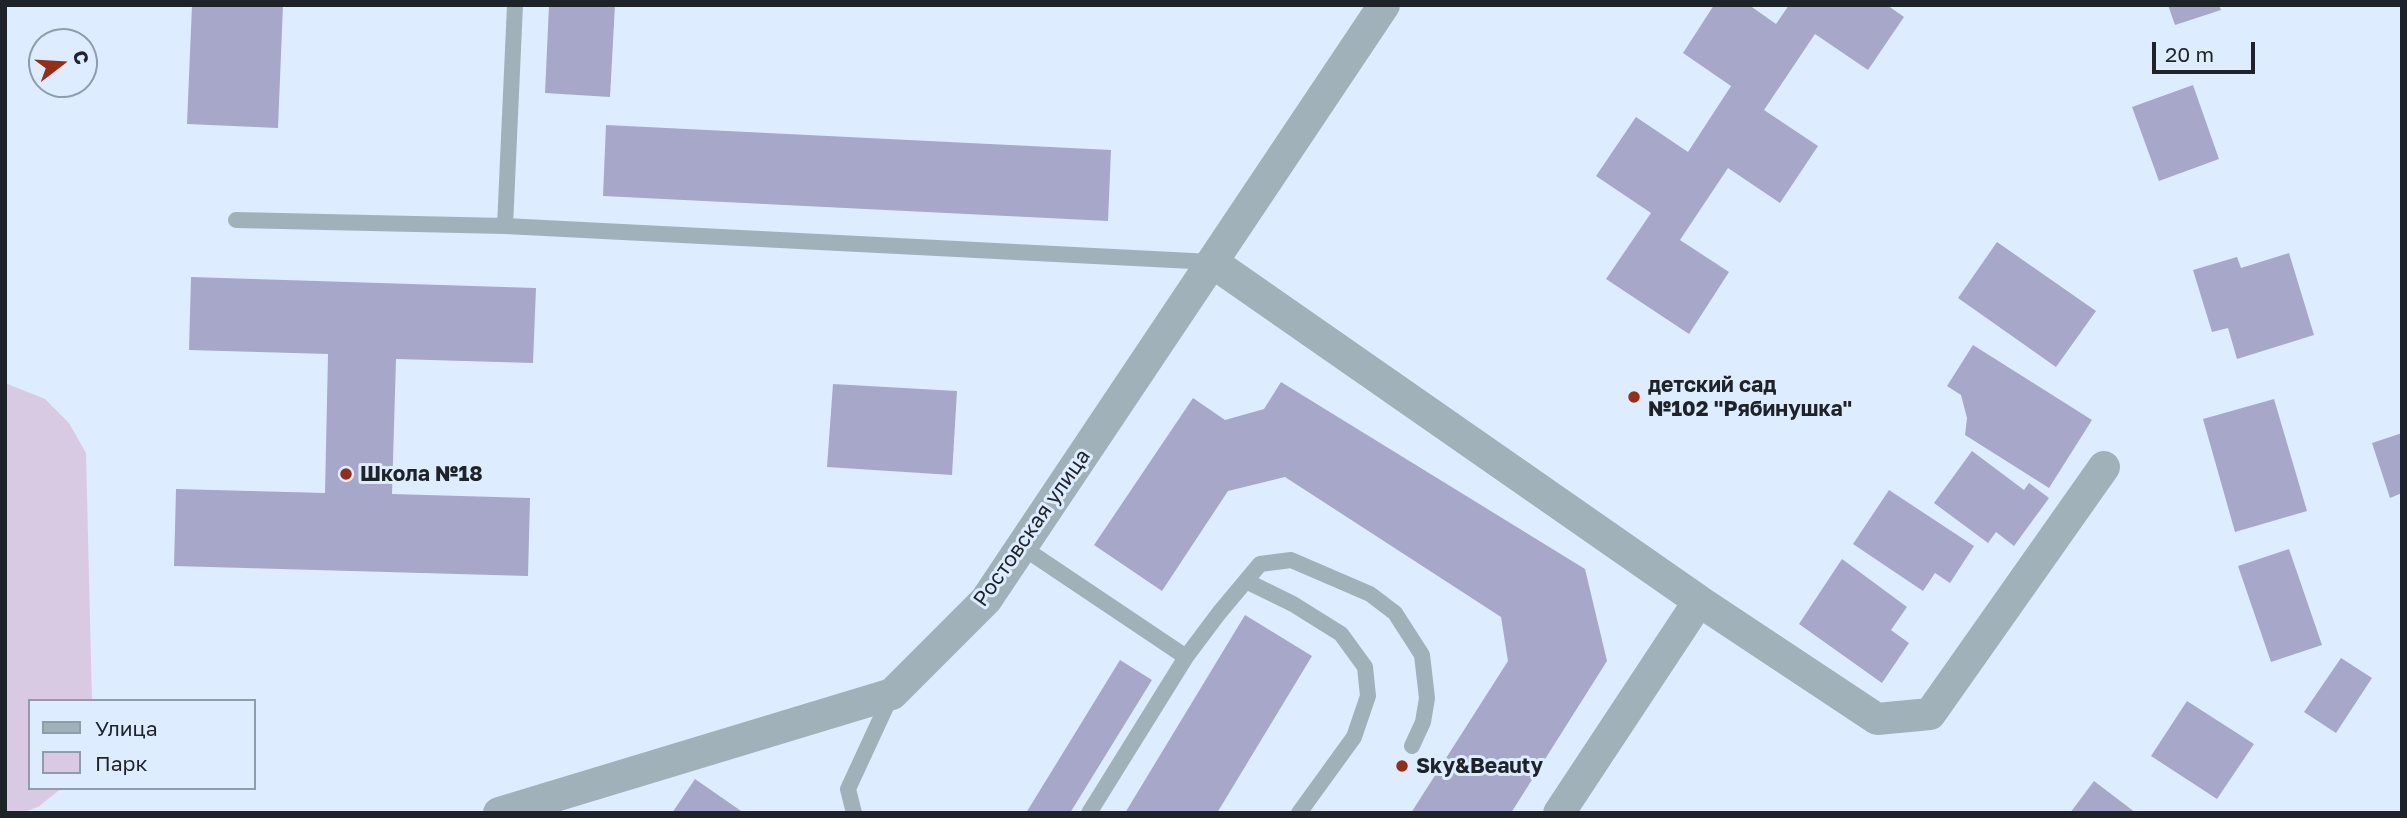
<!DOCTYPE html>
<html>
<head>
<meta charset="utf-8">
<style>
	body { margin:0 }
	#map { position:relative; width:2407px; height:818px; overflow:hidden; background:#deecff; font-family:"Golos Text",sans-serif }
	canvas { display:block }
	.frame { position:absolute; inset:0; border:7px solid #1e232a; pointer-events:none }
	.legend { position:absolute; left:28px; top:699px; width:228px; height:91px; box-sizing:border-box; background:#deecff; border:2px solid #919caa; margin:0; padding:9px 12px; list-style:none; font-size:21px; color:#1e232a }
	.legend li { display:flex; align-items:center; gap:14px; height:35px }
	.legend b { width:35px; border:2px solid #919caa }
	.north { position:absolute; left:28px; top:28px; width:70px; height:70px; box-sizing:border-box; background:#deecff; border:2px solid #919caa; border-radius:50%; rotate:73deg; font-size:19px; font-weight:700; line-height:28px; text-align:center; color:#1e232a }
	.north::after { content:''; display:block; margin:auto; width:24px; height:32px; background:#962e16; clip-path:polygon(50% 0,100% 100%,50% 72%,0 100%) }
	.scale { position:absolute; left:2152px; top:42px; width:103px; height:32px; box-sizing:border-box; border:4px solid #1e232a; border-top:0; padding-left:9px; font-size:21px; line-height:24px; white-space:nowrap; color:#1e232a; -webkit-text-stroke:5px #deecff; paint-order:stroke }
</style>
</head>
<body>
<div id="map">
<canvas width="2407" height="818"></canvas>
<div class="frame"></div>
<ul class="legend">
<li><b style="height:9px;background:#a1b1b9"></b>Улица</li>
<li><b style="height:19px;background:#d9cae4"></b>Парк</li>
</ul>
<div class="north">С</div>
<div class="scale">20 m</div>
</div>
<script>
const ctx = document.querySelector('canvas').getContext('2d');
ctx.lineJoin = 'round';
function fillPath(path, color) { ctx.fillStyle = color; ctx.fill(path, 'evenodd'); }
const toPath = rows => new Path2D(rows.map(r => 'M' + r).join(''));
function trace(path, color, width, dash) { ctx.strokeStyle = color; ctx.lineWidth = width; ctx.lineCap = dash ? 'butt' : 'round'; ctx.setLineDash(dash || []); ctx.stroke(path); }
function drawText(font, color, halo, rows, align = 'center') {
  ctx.font = font + ' "Golos Text",sans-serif'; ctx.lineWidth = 6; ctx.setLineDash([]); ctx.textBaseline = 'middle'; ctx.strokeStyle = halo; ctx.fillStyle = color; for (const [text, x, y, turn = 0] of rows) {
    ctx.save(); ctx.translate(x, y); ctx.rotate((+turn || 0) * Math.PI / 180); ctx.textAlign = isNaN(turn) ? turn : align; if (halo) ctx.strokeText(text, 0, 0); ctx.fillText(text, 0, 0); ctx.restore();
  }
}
fillPath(toPath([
	[5,383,45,399,69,423,86,453,92,701,30,701,30,788,62,788,38,807,21,813,5,813]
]), '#d9cae4');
fillPath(toPath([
	[192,5,283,5,278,128,187,124],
	[549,5,615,5,610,97,545,93],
	[1714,5,1749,5,1776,24,1789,5,1887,5,1904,17,1868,70,1815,34,1764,110,1818,146,1780,203,1728,168,1680,240,1729,272,1689,334,1606,279,1651,213,1596,176,1636,117,1688,152,1731,86,1683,53],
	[2168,5,2219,5,2221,10,2175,25],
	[2193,85,2219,159,2159,181,2132,107],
	[606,125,1111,150,1108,221,603,196],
	[1997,242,2096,311,2056,367,1958,298],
	[2289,253,2314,335,2237,359,2228,328,2212,332,2193,270,2237,257,2241,268],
	[191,277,536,288,533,363,396,359,392,494,530,498,528,576,174,566,176,489,325,493,328,354,189,350],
	[1973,345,2092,420,2049,488,1965,435,1967,418,1961,395,1947,386],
	[1281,382,1585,569,1607,661,1511,813,1411,813,1508,661,1501,617,1285,477,1228,491,1162,591,1094,545,1193,398,1225,420,1264,409],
	[833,384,957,391,952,475,827,467],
	[2274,399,2307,511,2235,532,2203,419],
	[2402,433,2402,493,2390,498,2372,443],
	[1972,451,2024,490,2029,483,2049,498,2014,546,1996,532,1988,543,1934,503],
	[1889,490,1974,546,1950,583,1935,573,1923,591,1853,544],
	[2289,549,2322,645,2271,662,2238,566],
	[1842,559,1907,607,1891,630,1909,643,1882,683,1799,624],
	[1245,615,1312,656,1217,813,1125,813],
	[2341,658,2372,678,2336,733,2304,712],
	[1120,660,1152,680,1070,813,1026,813],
	[2187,701,2254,744,2217,799,2151,756],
	[695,779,744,813,672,813],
	[2094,781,2136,813,2070,813]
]), '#a7a8c9');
trace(toPath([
	[236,220,505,226,515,5],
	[505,226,1212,262],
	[1022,547,1186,657,1219,613,1260,564,1291,560,1370,594,1395,613,1422,655,1427,698,1423,722,1412,746],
	[1246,581,1293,604,1341,634,1365,667,1368,696,1354,737,1299,813],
	[854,813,848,789,891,696],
	[1089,813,1186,657]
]), '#a1b1b9', 16);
trace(toPath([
	[1212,262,1699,601,1877,719,1930,714,2104,467],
	[499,813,892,694,986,600,1384,5],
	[1559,813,1699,601]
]), '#a1b1b9', 32);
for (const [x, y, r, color] of [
	[1634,397,7,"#962e16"],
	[346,474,7,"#962e16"],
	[1402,766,7,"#962e16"]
]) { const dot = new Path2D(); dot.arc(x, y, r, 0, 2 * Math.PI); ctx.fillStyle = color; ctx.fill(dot); trace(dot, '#deecff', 2.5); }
drawText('bold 21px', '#1e232a', '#deecff', [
	["детский сад",1648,385],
	["№102 \"Рябинушка\"",1648,409],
	["Школа №18",360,474],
	["Sky&Beauty",1416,766]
], 'left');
drawText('21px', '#1e232a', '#deecff', [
	["Ростовская улица",1032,528,-55]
]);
</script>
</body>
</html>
